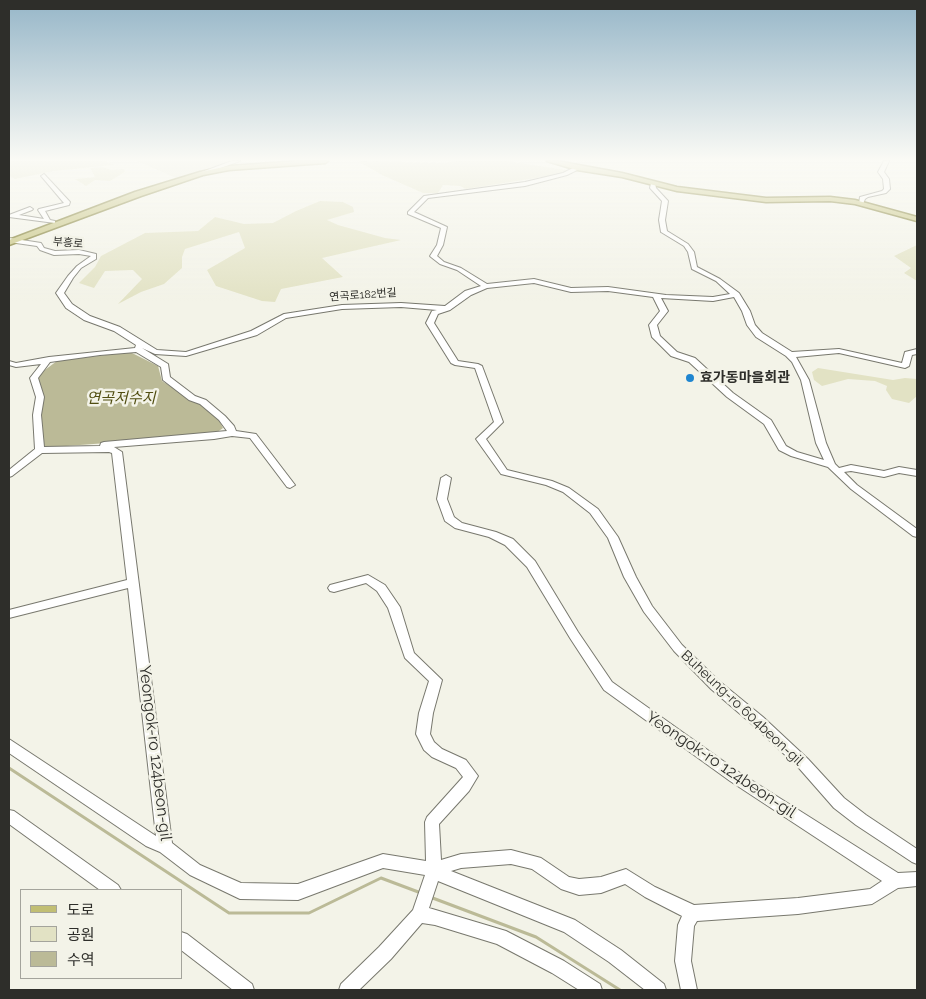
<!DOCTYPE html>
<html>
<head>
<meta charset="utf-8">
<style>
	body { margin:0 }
	#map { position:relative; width:926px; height:999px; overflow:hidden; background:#f3f3e8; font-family:Raleway,"Noto Sans KR",sans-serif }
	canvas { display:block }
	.frame { position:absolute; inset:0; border:10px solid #2e2e2a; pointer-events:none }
	.legend { position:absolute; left:20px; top:889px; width:162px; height:90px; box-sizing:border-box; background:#f3f3e8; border:1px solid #a4a49c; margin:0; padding:6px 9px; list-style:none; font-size:15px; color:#2e2e2a }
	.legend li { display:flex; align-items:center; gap:10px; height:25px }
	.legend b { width:25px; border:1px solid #a4a49c }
</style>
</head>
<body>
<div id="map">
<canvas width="926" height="999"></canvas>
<div class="frame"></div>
<ul class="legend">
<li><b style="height:6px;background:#c1be73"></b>도로</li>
<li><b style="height:14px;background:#e2e2c4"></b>공원</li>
<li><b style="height:14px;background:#bbba97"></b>수역</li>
</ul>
</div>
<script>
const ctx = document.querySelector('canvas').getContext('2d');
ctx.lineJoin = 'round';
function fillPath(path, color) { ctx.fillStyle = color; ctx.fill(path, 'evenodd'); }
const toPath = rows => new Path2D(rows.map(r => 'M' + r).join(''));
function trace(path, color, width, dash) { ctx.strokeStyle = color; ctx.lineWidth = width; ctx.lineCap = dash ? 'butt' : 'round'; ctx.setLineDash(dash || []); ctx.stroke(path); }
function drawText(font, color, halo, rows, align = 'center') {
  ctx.font = font + ' Raleway,"Noto Sans KR",sans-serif'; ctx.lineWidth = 5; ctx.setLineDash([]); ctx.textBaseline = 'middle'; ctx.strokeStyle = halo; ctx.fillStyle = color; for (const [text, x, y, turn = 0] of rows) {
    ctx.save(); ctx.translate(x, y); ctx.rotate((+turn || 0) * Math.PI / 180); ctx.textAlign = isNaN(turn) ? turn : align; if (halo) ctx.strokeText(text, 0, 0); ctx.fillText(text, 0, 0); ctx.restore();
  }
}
fillPath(toPath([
	[137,161,232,161,176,178]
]), '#e9e9d7');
fillPath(toPath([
	[9,161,105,161,114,165,54,171,15,179,9,176],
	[361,161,442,163,460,161,506,161,567,170,566,172,549,176,466,189,460,186,443,185,438,193,423,193,382,175,359,162],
	[103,167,111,170,124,169,125,172,110,181,95,180,86,186,75,179,95,177,90,168],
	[320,201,343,202,353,207,354,212,327,220,338,225,385,238,401,240,322,258,343,277,281,289,275,302,262,301,216,286,207,270,245,248,239,232,185,249,182,257,182,268,164,284,141,292,118,304,142,279,133,270,105,271,94,288,79,283,95,267,101,256,145,233,198,231,215,217,244,224,273,223,296,211],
	[917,245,917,281,904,273,911,268,894,256],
	[818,368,893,380,905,378,917,379,917,396,909,403,892,399,886,390,887,386,875,381,848,379,822,386,814,380,812,372]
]), '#e2e2c4');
fillPath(toPath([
	[130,352,158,366,162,381,209,410,218,418,223,428,213,435,40,448,40,397,34,378,57,361]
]), '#bbba97');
trace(toPath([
	[9,768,229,913,309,913,381,878,421,893],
	[430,897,536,937,620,990]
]), '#bbba97', 3);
const minor = toPath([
	[232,161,240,161,204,174,199,173,232,161],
	[884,161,889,161,884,172,889,179,890,189,886,193,868,197,865,199,863,204,859,204,860,197,882,191,884,189,883,179,878,172,884,161],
	[577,166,579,167,579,169,567,175,525,186,428,198,414,212,447,227,443,245,437,256,444,262,461,268,487,284,534,279,571,288,608,287,666,295,713,297,730,294,716,281,692,269,688,252,684,246,661,232,659,220,662,201,650,188,651,183,655,183,656,188,668,201,665,220,667,231,688,244,694,252,697,267,720,279,739,293,750,311,755,325,762,333,792,352,839,349,902,363,905,352,917,349,917,354,912,355,909,366,905,368,839,353,796,357,809,380,826,443,835,464,839,468,851,465,884,471,899,467,917,470,917,476,899,473,884,477,851,471,844,472,857,485,917,529,917,537,913,536,851,489,828,467,791,456,779,450,764,424,727,397,689,362,671,356,652,337,649,325,660,311,653,297,608,291,571,292,534,283,487,288,471,295,450,310,438,314,434,323,458,361,478,364,482,366,503,422,486,439,507,470,552,481,569,488,598,509,618,537,636,577,652,606,682,645,719,681,763,717,808,759,844,798,866,815,917,849,917,864,912,862,856,825,834,808,798,767,753,725,711,689,674,651,644,612,624,577,608,538,590,513,563,492,546,485,501,474,476,439,494,422,475,368,455,365,451,363,426,323,432,311,437,310,401,307,342,309,286,318,257,335,186,356,155,354,142,348,168,364,170,377,195,396,206,400,225,416,234,426,236,431,256,434,295,485,290,488,287,487,250,438,232,436,214,439,114,447,122,452,172,843,200,865,241,883,298,884,383,854,426,861,425,822,427,817,463,777,456,768,432,757,424,750,416,734,419,713,429,681,405,658,388,608,377,591,366,583,334,592,330,591,328,588,330,585,368,575,385,585,400,607,414,653,442,680,433,713,430,734,434,742,442,749,466,760,478,776,469,791,439,824,441,860,461,854,511,850,541,858,569,877,579,879,601,877,626,869,655,887,694,905,798,898,870,889,882,881,730,781,604,690,570,638,527,567,505,545,489,537,455,528,445,521,437,499,441,478,446,475,451,478,447,499,454,517,462,523,496,532,513,539,535,561,578,632,612,682,740,773,898,873,917,872,917,886,898,888,872,904,798,914,697,921,694,926,691,961,697,990,681,990,675,961,678,925,682,916,645,897,625,884,601,893,579,895,561,889,532,869,511,864,461,868,451,871,575,920,621,950,664,984,666,990,645,990,609,962,564,932,438,881,429,908,506,931,564,961,600,984,602,990,579,990,552,973,497,944,435,925,422,923,391,959,359,990,339,990,341,984,379,947,413,910,425,875,383,868,298,900,240,899,190,875,160,852,146,846,9,753,9,739,156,836,128,588,9,618,9,610,127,580,112,453,109,452,42,453,12,476,9,477,9,470,35,449,33,415,36,397,30,378,41,364,16,367,9,365,9,361,16,363,49,357,135,348,136,345,114,331,84,320,66,308,56,293,68,276,77,266,91,256,79,254,54,255,40,250,37,246,9,242,9,238,41,243,44,248,55,251,79,250,96,254,96,259,81,268,73,278,64,293,72,304,90,316,120,327,157,350,186,352,251,331,284,314,342,305,401,303,445,306,465,291,481,286,457,270,440,264,431,257,430,256,437,245,441,228,408,214,408,212,424,196,525,182,563,173,577,166],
	[734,297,742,311,747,325,756,337,786,356,792,362,801,380,816,443,824,460,797,452,786,446,771,420,733,393,695,358,677,352,660,336,657,325,668,311,661,298,713,301,734,297],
	[136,352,161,367,163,380,189,400,200,404,219,420,227,431,104,442,101,443,100,446,44,447,41,415,44,397,38,378,50,362,100,355,136,352],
	[44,174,70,202,69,205,45,211,50,220,55,221,55,223,9,217,9,215,30,207,33,209,32,210,19,215,44,219,38,210,39,209,64,203,42,177,41,176,44,174],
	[9,810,14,811,118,885,121,890,100,890,9,824,9,810],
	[181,932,187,934,252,984,254,990,233,990,181,950,181,932]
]);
const major = toPath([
	[300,161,328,161,325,163,229,170,203,175,141,196,9,245,9,240,135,192,200,172,229,166,300,161],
	[547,161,557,161,622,173,677,187,766,198,830,197,855,200,917,217,917,221,855,204,830,201,766,202,677,191,622,177,577,170,547,161]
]);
trace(minor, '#78786e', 2);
trace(major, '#73701d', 3);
fillPath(minor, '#fff');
fillPath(major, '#c1be73');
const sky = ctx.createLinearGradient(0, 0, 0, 301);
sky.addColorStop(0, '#96b6c8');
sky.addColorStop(0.53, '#fafaf5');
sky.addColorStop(1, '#fafaf500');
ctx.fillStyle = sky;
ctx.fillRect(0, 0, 926, 301);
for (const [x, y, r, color] of [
	[690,378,5,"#1e85d0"]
]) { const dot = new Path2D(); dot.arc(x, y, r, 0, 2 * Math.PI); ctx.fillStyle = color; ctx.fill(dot); trace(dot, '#f3f3e8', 2); }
drawText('11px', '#2e2e2a', '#f3f3e8', [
	["부흥로",68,243,5],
	["연곡로182번길",363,295,-4]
]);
drawText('bold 14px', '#2e2e2a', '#f3f3e8', [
	["효가동마을회관",700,378]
], 'left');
drawText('14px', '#2e2e2a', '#f3f3e8', [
	["Buheung-ro 604beon-gil",742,708,43]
]);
drawText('italic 15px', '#514e11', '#f3f3e8', [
	["연곡저수지",121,398]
]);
drawText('16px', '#2e2e2a', '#f3f3e8', [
	["Yeongok-ro 124beon-gil",155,753,83],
	["Yeongok-ro 124beon-gil",721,765,34]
]);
</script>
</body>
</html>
